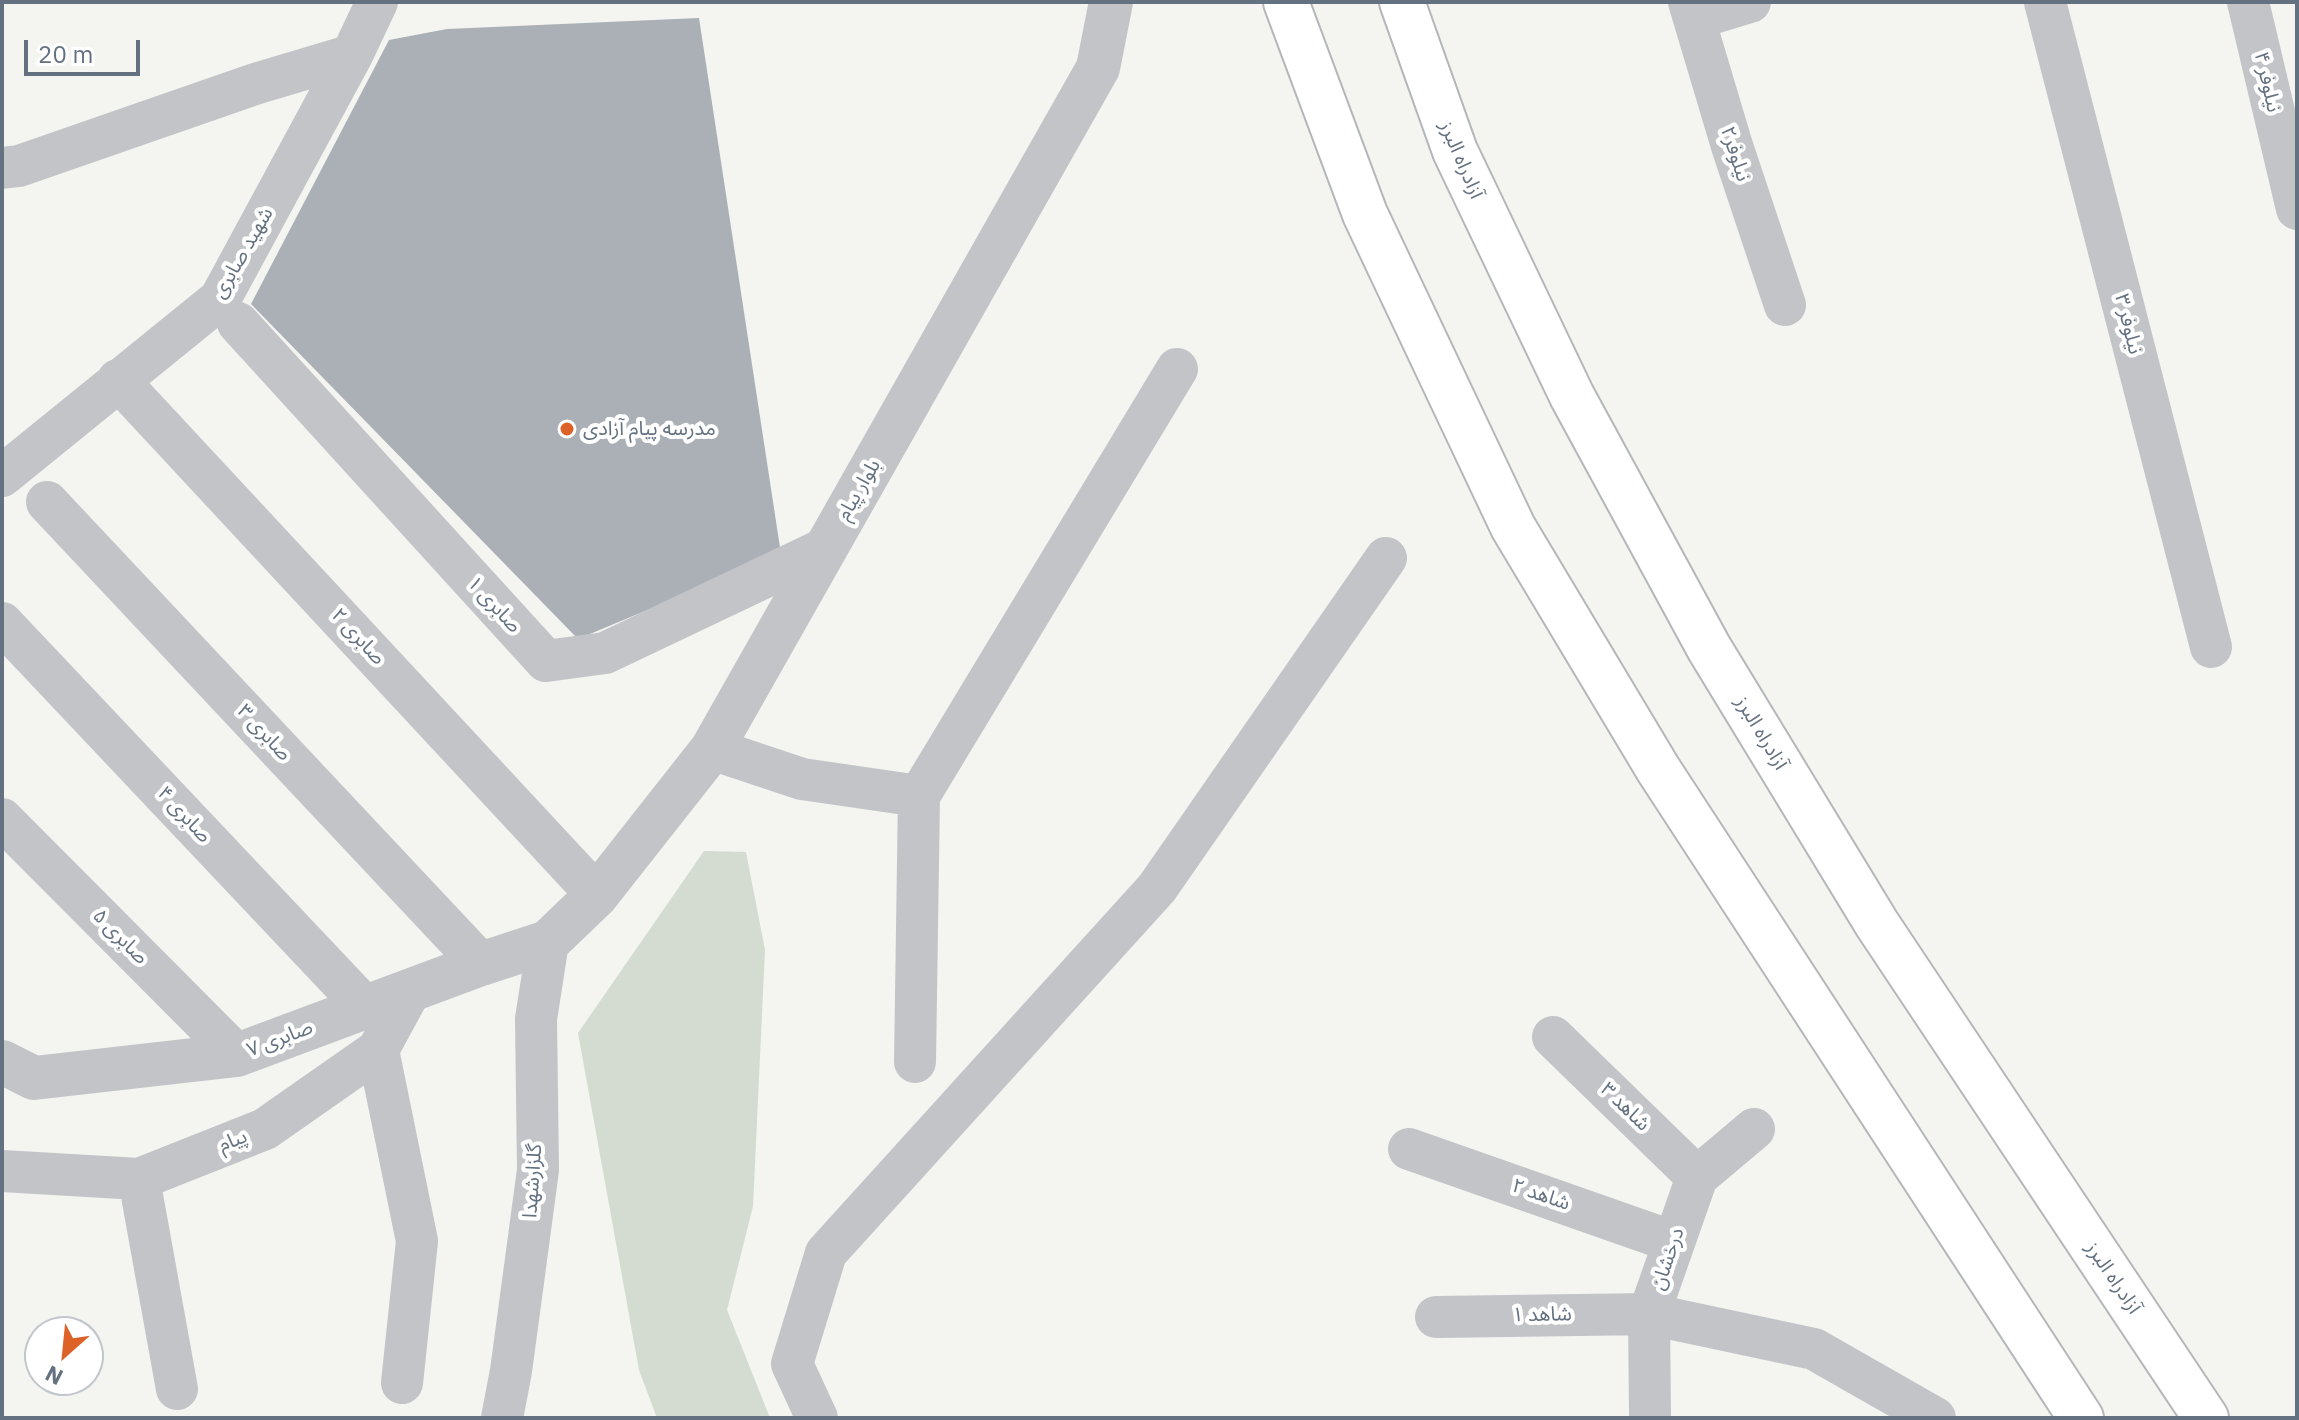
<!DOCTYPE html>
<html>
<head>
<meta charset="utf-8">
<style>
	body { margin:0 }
	#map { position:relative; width:2299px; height:1420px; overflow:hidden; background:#f4f4f0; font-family:"IBM Plex Sans",sans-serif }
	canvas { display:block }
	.frame { position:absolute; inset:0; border:4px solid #647180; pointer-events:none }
	.north { position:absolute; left:24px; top:1316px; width:80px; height:80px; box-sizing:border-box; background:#fff; border:2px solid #c1c6cc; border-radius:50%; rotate:207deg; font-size:22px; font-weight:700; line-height:32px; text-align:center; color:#647180 }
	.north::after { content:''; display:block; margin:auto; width:28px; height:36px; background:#dd6227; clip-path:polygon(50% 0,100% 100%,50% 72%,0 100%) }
	.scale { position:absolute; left:24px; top:40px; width:116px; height:36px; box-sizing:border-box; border:4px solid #647180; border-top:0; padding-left:10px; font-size:24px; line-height:28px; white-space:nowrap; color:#647180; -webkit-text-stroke:6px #fff; paint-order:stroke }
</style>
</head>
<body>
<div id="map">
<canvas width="2299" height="1420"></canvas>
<div class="frame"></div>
<div class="north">N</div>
<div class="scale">20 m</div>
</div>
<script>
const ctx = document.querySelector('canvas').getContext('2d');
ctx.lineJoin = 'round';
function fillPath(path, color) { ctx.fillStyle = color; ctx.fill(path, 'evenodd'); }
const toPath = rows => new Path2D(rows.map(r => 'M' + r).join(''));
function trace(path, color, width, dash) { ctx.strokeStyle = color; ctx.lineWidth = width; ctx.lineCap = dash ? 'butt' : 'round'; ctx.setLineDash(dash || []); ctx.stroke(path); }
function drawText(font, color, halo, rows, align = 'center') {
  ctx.font = font + ' "IBM Plex Sans","Noto Sans Arabic",sans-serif'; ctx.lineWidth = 8; ctx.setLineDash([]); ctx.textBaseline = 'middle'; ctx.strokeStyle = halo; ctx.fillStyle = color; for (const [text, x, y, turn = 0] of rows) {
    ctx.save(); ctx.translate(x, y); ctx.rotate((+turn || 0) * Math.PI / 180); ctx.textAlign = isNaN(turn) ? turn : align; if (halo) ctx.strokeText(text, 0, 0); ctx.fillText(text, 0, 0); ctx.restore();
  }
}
fillPath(toPath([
	[704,851,746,852,765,950,753,1206,727,1310,770,1418,657,1418,639,1370,578,1033]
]), '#d4dbd1');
fillPath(toPath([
	[699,18,781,554,578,639,251,304,389,40,447,29]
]), '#aab0b6');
const motorway = toPath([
	[1286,2,1365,214,1513,527,1658,769,2081,1418],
	[1402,2,1455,151,1572,396,1709,648,1877,924,2206,1418]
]);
trace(motorway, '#b4b7ba', 48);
trace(toPath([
	[1689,2,1732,146,1785,305],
	[2045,2,2211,647],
	[2248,2,2297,209],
	[1694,19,1750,2],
	[2,168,19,166,255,84,352,55],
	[238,323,546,661,605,653,826,548],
	[118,380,597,895],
	[2,476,220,299,352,55,377,2],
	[47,502,481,964],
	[2,623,365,1007],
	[712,749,802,779,919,796,1177,369],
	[2,819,237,1055],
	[1553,1037,1697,1177],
	[378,1050,417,1241,402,1383],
	[915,1062,919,796],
	[1409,1149,1674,1242],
	[2,1171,139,1179,265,1129,378,1050,410,991],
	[139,1179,177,1389],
	[1436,1317,1649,1314,1814,1349,1935,1418],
	[502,1418,511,1371,538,1170,536,1019,548,942],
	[817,1418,792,1364,826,1253,1157,888,1386,558],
	[1650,1418,1649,1314,1697,1177,1754,1129]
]), '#c2c4c8', 42);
trace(toPath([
	[2,1062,34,1078,237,1055,481,964,548,942,597,895,712,749,1098,68,1111,2]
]), '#c2c4c8', 44);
trace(motorway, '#fff', 44);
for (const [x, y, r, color] of [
	[567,429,8,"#dd6227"]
]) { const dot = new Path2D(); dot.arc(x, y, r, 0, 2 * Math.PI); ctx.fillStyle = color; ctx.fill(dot); trace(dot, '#fff', 3); }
drawText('20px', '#647180', '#fff', [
	["نیلوفر ۴",2267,82,77],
	["۲نیلوفر",1735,154,72],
	["آزادراه البرز",1461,160,67],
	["شهید صابری",243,253,-60],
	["نیلوفر ۳",2128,324,76],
	["بلوار پیام",859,490,-60],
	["صابری ۱",494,605,47],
	["صابری ۲",358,637,47],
	["صابری ۳",264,733,47],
	["آزادراه البرز",1761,733,59],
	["صابری ۴",184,815,47],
	["صابری ۵",120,937,45],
	["صابری ۷",280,1039,-21],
	["شاهد ۳",1625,1107,44],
	["پیام",233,1141,-22],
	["گلزارشهدا",533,1181,-86],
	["شاهد ۲",1541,1195,19],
	["درخشان",1668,1259,-71],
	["آزادراه البرز",2113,1278,56],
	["شاهد ۱",1542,1315,-1]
]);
drawText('20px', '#647180', '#fff', [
	["مدرسه پیام آزادی",583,429]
], 'left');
</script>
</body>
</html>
